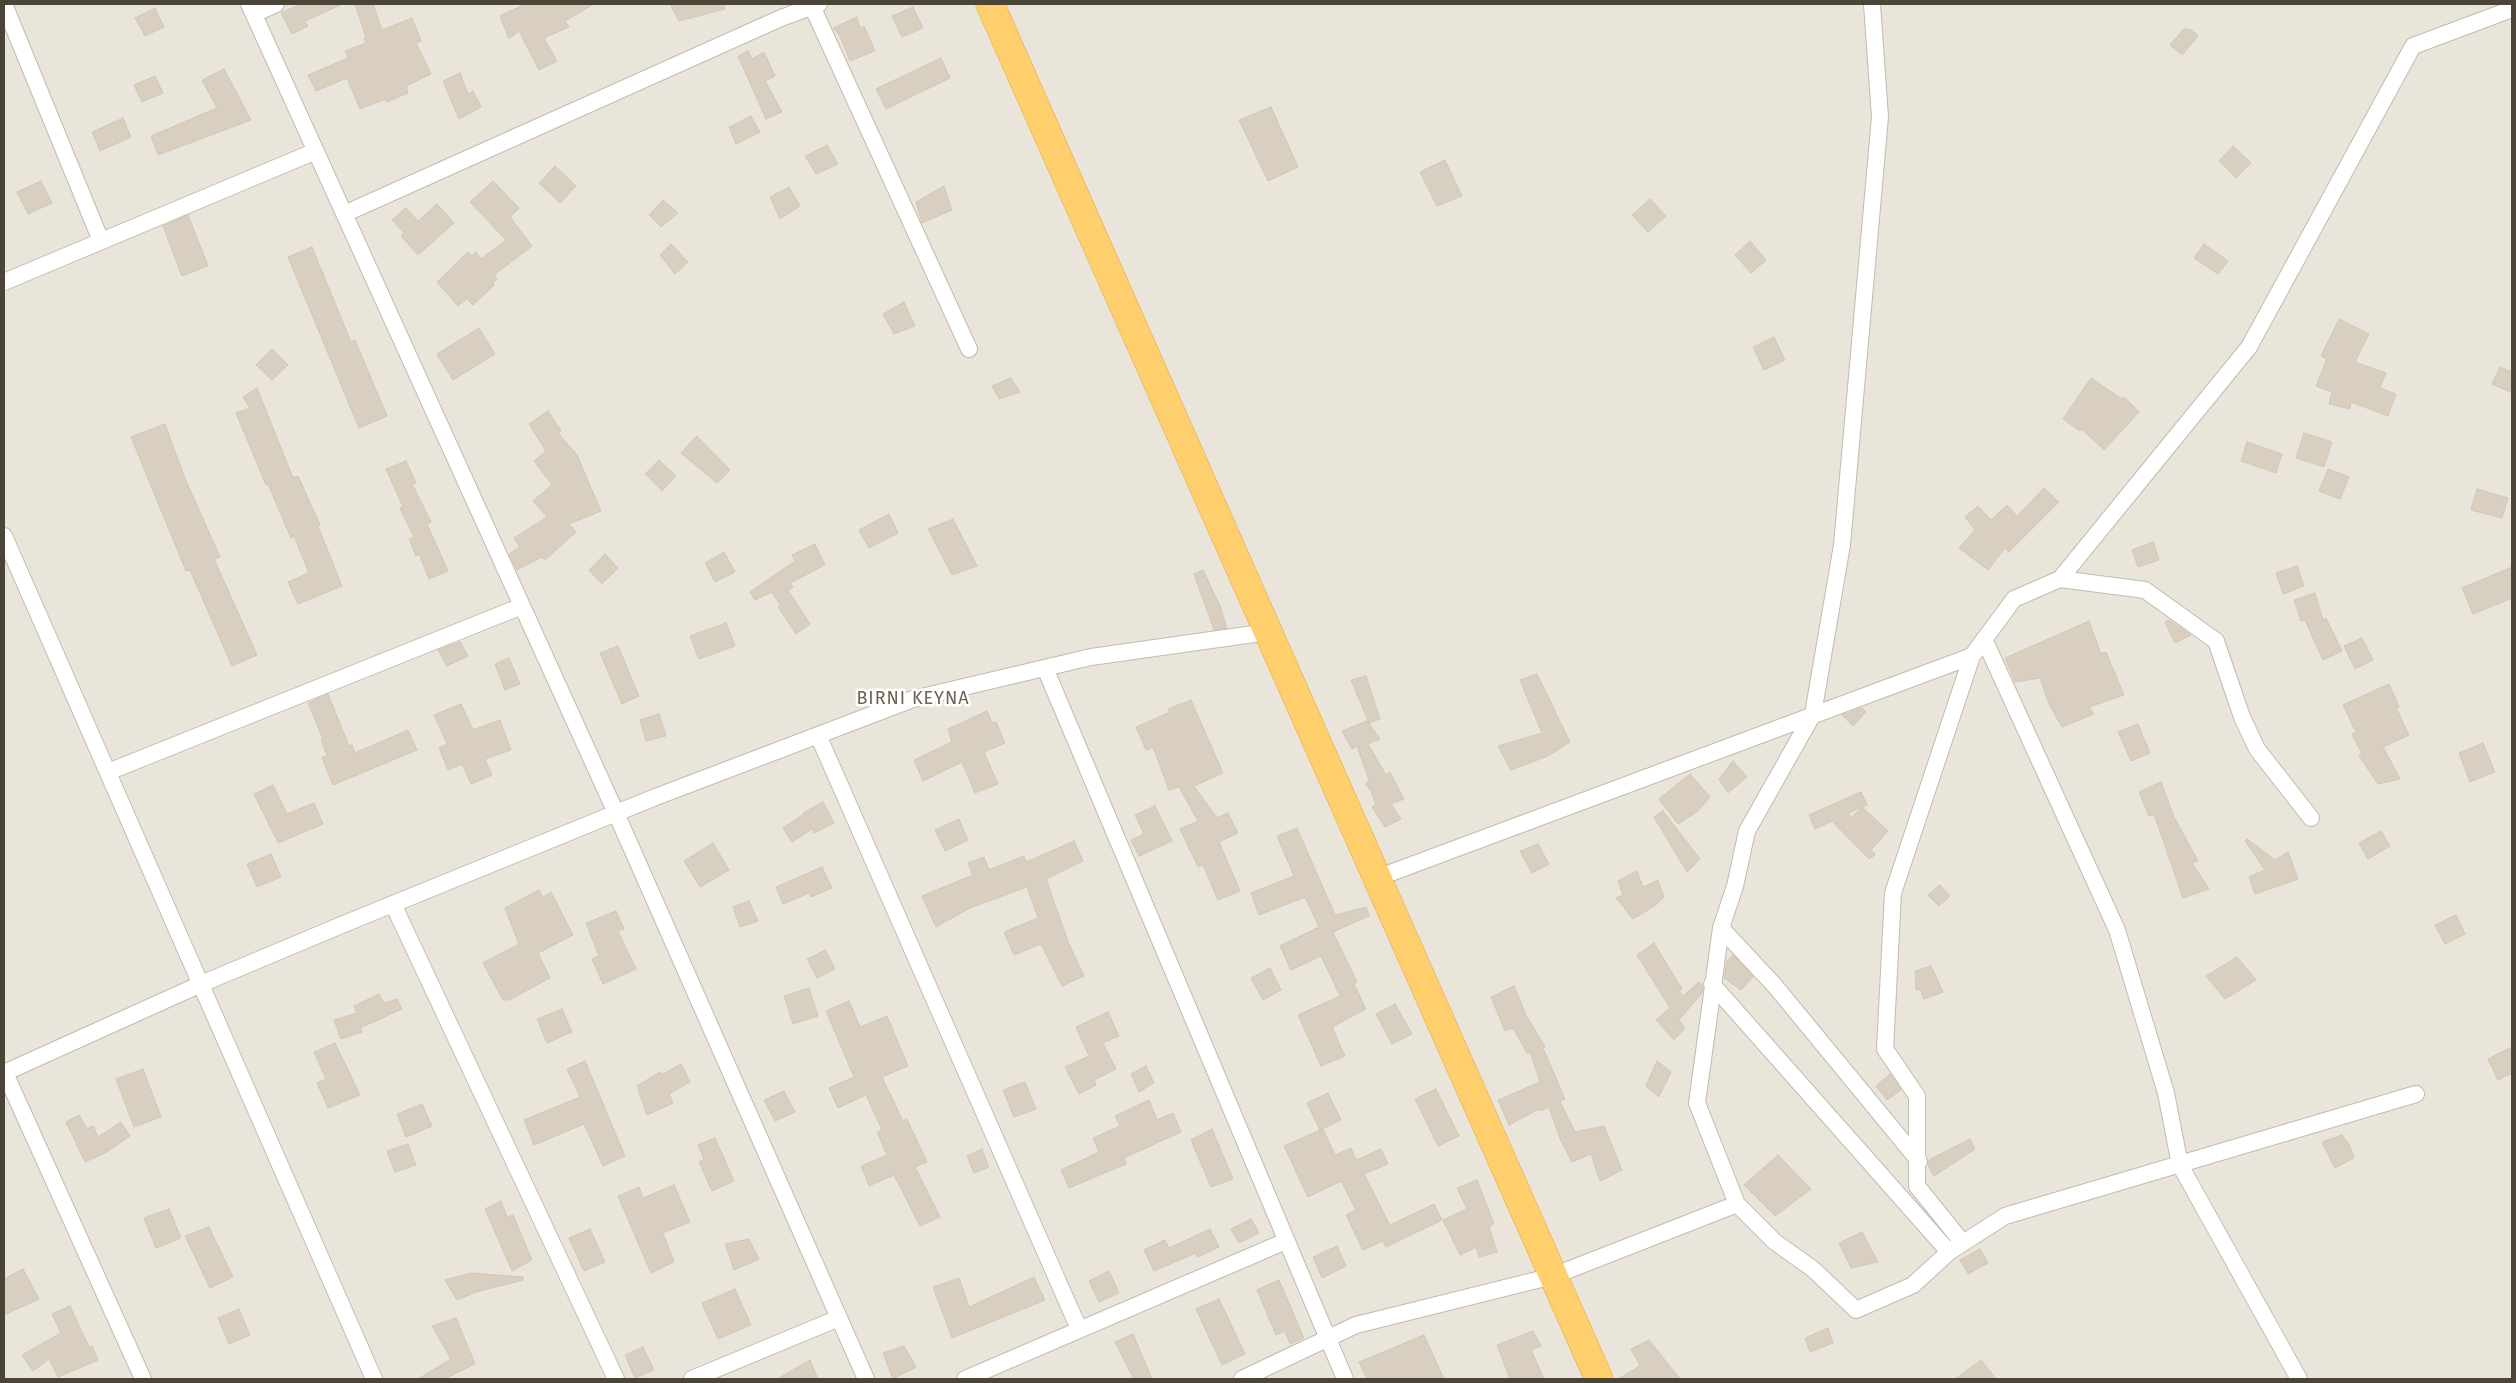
<!DOCTYPE html>
<html>
<head>
<meta charset="utf-8">
<style>
	body { margin:0 }
	#map { position:relative; width:2516px; height:1383px; overflow:hidden; background:#f6f3ec; font-family:"Fira Sans",sans-serif }
	canvas { display:block }
	.frame { position:absolute; inset:0; border:5px solid #4b4439; pointer-events:none }
</style>
</head>
<body>
<div id="map">
<canvas width="2516" height="1383"></canvas>
<div class="frame"></div>
</div>
<script>
const ctx = document.querySelector('canvas').getContext('2d');
ctx.lineJoin = 'round';
function fillPath(path, color) { ctx.fillStyle = color; ctx.fill(path, 'evenodd'); }
const toPath = rows => new Path2D(rows.map(r => 'M' + r).join(''));
function trace(path, color, width, dash) { ctx.strokeStyle = color; ctx.lineWidth = width; ctx.lineCap = dash ? 'butt' : 'round'; ctx.setLineDash(dash || []); ctx.stroke(path); }
function drawText(font, color, halo, rows, align = 'center') {
  ctx.font = font + ' "Fira Sans",sans-serif'; ctx.lineWidth = 5; ctx.setLineDash([]); ctx.textBaseline = 'middle'; ctx.strokeStyle = halo; ctx.fillStyle = color; for (const [text, x, y, turn = 0] of rows) {
    ctx.save(); ctx.translate(x, y); ctx.rotate((+turn || 0) * Math.PI / 180); ctx.textAlign = isNaN(turn) ? turn : align; if (halo) ctx.strokeText(text, 0, 0); ctx.fillText(text, 0, 0); ctx.restore();
  }
}
fillPath(toPath([
	[4,4,2512,4,2512,1379,4,1379]
]), '#eae5da');
const building = toPath([
	[301,4,343,4,305,21,308,26,292,34,281,13,301,4],
	[355,4,373,4,382,30,412,18,421,41,416,43,431,74,406,86,408,93,387,102,386,99,360,109,347,78,316,91,308,75,348,58,345,51,366,43,364,38,366,37,355,4],
	[525,4,594,4,565,21,569,27,544,38,557,61,539,70,519,31,509,39,500,16,525,4],
	[670,4,724,4,725,9,679,21,670,4],
	[913,7,923,28,902,37,892,16,913,7],
	[155,8,164,27,145,36,135,18,155,8],
	[857,17,860,28,864,26,875,51,850,61,840,36,833,28,857,17],
	[2184,29,2190,29,2198,36,2182,55,2170,45,2184,29],
	[748,51,752,59,764,52,775,76,765,81,782,112,766,119,738,56,748,51],
	[941,58,950,78,886,109,876,89,941,58],
	[224,69,251,120,158,155,151,136,217,108,202,80,224,69],
	[460,73,468,94,473,91,481,107,459,119,443,81,460,73],
	[155,76,163,93,142,102,134,85,155,76],
	[1271,107,1298,167,1268,181,1239,120,1271,107],
	[751,116,760,132,736,144,729,127,751,116],
	[123,118,131,137,100,151,92,132,123,118],
	[827,145,838,164,816,174,805,156,827,145],
	[2233,146,2251,163,2236,178,2219,161,2233,146],
	[1445,160,1462,196,1437,206,1420,172,1445,160],
	[555,166,576,186,560,203,539,183,555,166],
	[41,181,52,203,28,214,17,192,41,181],
	[493,181,519,208,510,217,532,246,494,275,497,279,493,283,494,285,473,305,467,299,458,306,437,282,468,252,472,256,476,252,481,259,506,240,470,202,493,181],
	[944,186,952,210,922,223,916,202,944,186],
	[789,187,800,206,780,219,770,197,789,187],
	[1650,199,1666,216,1648,232,1632,215,1650,199],
	[663,200,678,213,661,227,649,215,663,200],
	[437,204,454,223,418,255,401,236,404,233,392,220,406,208,418,221,437,204],
	[188,215,208,266,182,276,163,226,188,215],
	[1750,241,1766,260,1751,273,1735,255,1750,241],
	[671,244,688,262,675,274,660,255,671,244],
	[2204,244,2228,261,2218,274,2194,258,2204,244],
	[312,247,351,342,355,340,387,416,359,428,288,257,312,247],
	[904,302,915,326,894,334,883,314,904,302],
	[2339,319,2369,334,2355,362,2386,373,2380,388,2396,394,2388,416,2351,402,2350,409,2329,404,2332,392,2316,386,2327,359,2321,356,2339,319],
	[479,328,495,354,453,380,437,354,479,328],
	[1774,337,1785,360,1764,370,1753,347,1774,337],
	[272,349,288,365,272,380,256,365,272,349],
	[2500,367,2512,372,2512,393,2492,384,2500,367],
	[1011,378,1020,392,999,399,992,386,1011,378],
	[2091,378,2122,399,2124,397,2139,412,2104,450,2082,429,2080,431,2063,419,2091,378],
	[257,388,293,478,298,476,320,525,318,526,342,586,298,604,288,582,309,573,294,536,291,538,268,484,266,485,236,413,250,408,243,397,257,388],
	[548,411,561,431,558,433,577,455,601,511,569,524,576,532,545,560,542,557,517,570,509,554,520,547,514,538,547,517,533,501,552,485,534,461,546,451,529,424,548,411],
	[165,424,184,476,220,557,214,559,257,655,232,666,190,570,186,571,131,437,165,424],
	[2304,433,2332,442,2324,467,2296,458,2304,433],
	[697,436,730,470,717,483,681,453,697,436],
	[2247,442,2282,454,2276,473,2241,461,2247,442],
	[659,460,676,476,662,491,645,474,659,460],
	[406,461,416,483,412,484,431,522,427,524,448,571,429,579,419,554,416,556,409,539,414,537,400,508,403,507,386,469,406,461],
	[2328,469,2349,477,2340,499,2319,491,2328,469],
	[2044,488,2059,502,2009,552,2005,548,1988,570,1959,548,1975,530,1965,517,1978,506,1991,520,2007,505,2017,516,2044,488],
	[2477,489,2508,498,2502,518,2471,510,2477,489],
	[889,514,898,533,869,548,859,530,889,514],
	[953,519,977,566,952,575,928,529,953,519],
	[2153,542,2159,560,2138,567,2132,550,2153,542],
	[815,544,825,565,790,583,793,587,788,590,810,624,796,634,778,607,781,606,772,592,755,600,750,592,795,561,792,555,815,544],
	[724,552,735,572,715,582,705,563,724,552],
	[605,554,618,568,602,584,589,570,605,554],
	[2297,566,2304,586,2283,594,2276,573,2297,566],
	[2512,567,2512,598,2473,614,2462,588,2512,567],
	[1203,570,1220,606,1227,628,1214,630,1194,574,1203,570],
	[2315,593,2323,620,2326,618,2342,651,2323,660,2305,620,2301,621,2294,600,2315,593],
	[2169,620,2191,635,2175,643,2165,622,2169,620],
	[2089,621,2101,654,2106,652,2124,695,2089,707,2094,714,2062,727,2049,704,2040,678,2015,682,2005,658,2089,621],
	[726,623,735,646,699,659,690,636,726,623],
	[2362,638,2373,660,2355,669,2344,646,2362,638],
	[460,642,468,656,447,666,438,650,460,642],
	[618,646,639,696,622,704,600,653,618,646],
	[509,658,520,684,505,690,495,664,509,658],
	[1537,674,1570,742,1548,756,1511,770,1498,746,1542,733,1520,680,1537,674],
	[1366,676,1380,719,1369,723,1351,680,1366,676],
	[2389,684,2399,707,2396,708,2409,735,2383,747,2400,779,2378,784,2359,756,2362,754,2352,734,2356,732,2343,705,2389,684],
	[328,694,349,746,352,745,355,753,408,730,417,750,333,785,322,758,327,755,321,740,323,739,308,703,328,694],
	[1191,700,1223,773,1194,786,1217,818,1228,813,1238,833,1219,842,1240,891,1218,900,1203,865,1198,867,1180,829,1198,821,1179,787,1169,790,1153,747,1146,750,1136,727,1170,712,1168,709,1191,700],
	[461,704,473,730,500,720,511,750,485,759,492,775,471,784,462,764,448,770,439,748,447,744,434,715,461,704],
	[1862,708,1866,712,1853,726,1842,715,1862,708],
	[987,711,992,723,996,722,1005,743,984,752,998,784,975,793,962,762,923,781,914,760,952,742,948,729,987,711],
	[659,714,666,736,646,741,640,720,659,714],
	[1367,721,1380,739,1368,744,1386,775,1390,772,1404,799,1391,804,1401,819,1385,827,1372,807,1376,805,1371,791,1366,784,1369,780,1357,746,1352,749,1342,731,1367,721],
	[2138,724,2150,753,2131,761,2118,732,2138,724],
	[2483,743,2495,772,2470,782,2459,753,2483,743],
	[1733,761,1747,777,1728,793,1719,779,1733,761],
	[1690,774,1710,797,1698,811,1678,824,1659,799,1690,774],
	[2161,782,2174,817,2198,861,2192,863,2209,889,2183,898,2154,814,2149,816,2139,792,2161,782],
	[273,785,287,814,314,803,323,824,278,843,254,794,273,785],
	[1861,792,1867,805,1848,813,1851,818,1862,807,1888,831,1871,850,1875,855,1869,859,1832,821,1815,829,1809,815,1861,792],
	[823,802,834,823,814,833,812,829,792,842,783,828,804,814,803,813,823,802],
	[1155,806,1172,841,1139,856,1131,840,1144,834,1135,815,1155,806],
	[1663,811,1700,859,1687,872,1654,817,1663,811],
	[959,819,968,840,945,851,935,830,959,819],
	[1297,828,1335,915,1366,907,1369,916,1333,932,1357,982,1354,984,1366,1009,1332,1027,1345,1056,1321,1066,1298,1015,1340,996,1321,956,1291,970,1280,946,1319,927,1305,897,1259,915,1251,893,1294,876,1277,836,1297,828],
	[2381,831,2390,846,2368,859,2359,843,2381,831],
	[2247,839,2275,860,2288,852,2298,879,2255,894,2249,877,2265,870,2245,841,2247,839],
	[1074,841,1083,861,1046,879,1069,944,1084,976,1062,986,1041,944,1014,955,1004,932,1038,918,1027,887,970,908,936,927,922,896,973,875,968,863,984,857,989,870,1024,856,1026,862,1074,841],
	[713,843,729,870,700,887,684,861,713,843],
	[1538,844,1549,864,1532,873,1520,851,1538,844],
	[271,854,281,877,257,887,247,864,271,854],
	[822,867,832,888,811,897,809,893,783,904,776,887,822,867],
	[1637,871,1643,887,1658,880,1664,897,1656,905,1633,919,1616,898,1623,895,1618,881,1637,871],
	[1940,885,1950,896,1939,906,1928,895,1940,885],
	[539,890,543,897,551,892,573,935,538,953,550,978,509,1000,503,1000,483,963,519,944,505,908,539,890],
	[749,901,758,921,740,927,733,907,749,901],
	[616,911,624,929,618,931,636,969,603,984,592,959,599,956,586,923,616,911],
	[2456,915,2465,934,2445,944,2435,925,2456,915],
	[1654,943,1682,989,1679,991,1683,996,1699,982,1703,987,1702,993,1679,1020,1685,1028,1674,1040,1656,1020,1670,1008,1637,955,1654,943],
	[825,950,835,969,817,978,807,959,825,950],
	[1733,955,1753,977,1741,990,1724,978,1727,961,1733,955],
	[2237,957,2256,980,2225,999,2206,976,2237,957],
	[1931,966,1943,992,1924,999,1920,989,1916,990,1915,971,1931,966],
	[1270,968,1281,990,1263,1000,1251,978,1270,968],
	[1514,986,1526,1015,1545,1047,1543,1048,1565,1099,1560,1102,1575,1132,1604,1126,1622,1170,1600,1181,1591,1154,1572,1162,1561,1141,1549,1107,1540,1111,1539,1109,1509,1125,1498,1100,1540,1082,1530,1052,1527,1053,1513,1028,1505,1031,1491,997,1514,986],
	[809,988,818,1016,793,1024,784,996,809,988],
	[379,994,384,1003,397,999,402,1009,360,1028,362,1032,341,1039,334,1020,357,1013,354,1006,379,994],
	[849,1001,860,1027,887,1016,908,1066,882,1077,903,1121,907,1119,927,1162,915,1167,940,1217,920,1226,894,1175,869,1186,861,1166,887,1155,877,1132,882,1130,866,1095,838,1108,829,1088,854,1077,826,1011,849,1001],
	[1395,1004,1412,1034,1392,1044,1376,1014,1395,1004],
	[562,1009,572,1032,547,1043,537,1019,562,1009],
	[1108,1012,1119,1036,1103,1043,1116,1069,1094,1080,1096,1085,1079,1094,1065,1067,1089,1056,1076,1027,1108,1012],
	[335,1043,360,1095,328,1108,317,1083,326,1079,314,1052,335,1043],
	[2512,1047,2512,1073,2498,1080,2488,1059,2512,1047],
	[585,1061,625,1156,603,1166,584,1124,534,1145,524,1120,580,1097,567,1069,585,1061],
	[1657,1061,1671,1072,1659,1097,1646,1086,1657,1061],
	[681,1064,690,1082,669,1094,673,1103,647,1115,637,1086,660,1072,661,1075,681,1064],
	[1146,1066,1154,1083,1139,1092,1131,1074,1146,1066],
	[143,1069,161,1117,134,1127,116,1079,143,1069],
	[1890,1074,1901,1090,1887,1100,1876,1086,1890,1074],
	[1025,1082,1036,1109,1014,1117,1003,1090,1025,1082],
	[1436,1089,1459,1136,1438,1146,1415,1099,1436,1089],
	[784,1091,795,1112,775,1121,764,1100,784,1091],
	[1328,1093,1341,1120,1320,1130,1307,1103,1328,1093],
	[1149,1100,1157,1120,1173,1113,1181,1132,1124,1158,1126,1164,1069,1188,1061,1170,1099,1152,1093,1138,1120,1126,1115,1116,1149,1100],
	[422,1104,432,1126,406,1137,397,1114,422,1104],
	[79,1115,87,1129,93,1126,98,1137,121,1122,130,1136,105,1153,85,1162,66,1122,79,1115],
	[1212,1129,1233,1179,1211,1187,1191,1140,1212,1129],
	[1323,1129,1335,1155,1351,1148,1356,1160,1381,1149,1388,1164,1364,1174,1390,1225,1434,1204,1442,1220,1386,1247,1383,1241,1363,1250,1346,1215,1356,1210,1341,1181,1308,1197,1284,1146,1323,1129],
	[2342,1135,2349,1144,2354,1158,2335,1168,2322,1142,2342,1135],
	[715,1138,734,1181,712,1191,699,1162,704,1159,698,1145,715,1138],
	[1970,1139,1975,1149,1934,1176,1928,1165,1929,1160,1970,1139],
	[408,1144,416,1165,395,1172,387,1151,408,1144],
	[982,1149,989,1167,974,1173,967,1156,982,1149],
	[1778,1155,1811,1189,1775,1216,1744,1185,1778,1155],
	[1477,1180,1494,1224,1489,1227,1497,1252,1479,1257,1476,1247,1460,1255,1443,1220,1467,1209,1457,1188,1477,1180],
	[674,1185,690,1222,663,1233,674,1262,651,1273,618,1196,639,1187,643,1198,674,1185],
	[501,1201,507,1217,513,1215,532,1260,512,1271,485,1209,501,1201],
	[169,1209,181,1238,156,1248,144,1218,169,1209],
	[1251,1219,1259,1233,1239,1243,1231,1229,1251,1219],
	[209,1227,233,1277,210,1288,185,1236,209,1227],
	[590,1229,605,1262,584,1271,569,1238,590,1229],
	[1210,1229,1219,1247,1198,1257,1196,1253,1154,1271,1144,1250,1165,1240,1169,1248,1210,1229],
	[1862,1232,1878,1262,1851,1268,1839,1243,1862,1232],
	[749,1239,759,1259,734,1270,725,1244,749,1239],
	[1337,1246,1346,1266,1322,1278,1313,1257,1337,1246],
	[1980,1249,1988,1263,1968,1274,1960,1260,1980,1249],
	[23,1269,39,1299,4,1315,4,1279,23,1269],
	[1109,1271,1119,1293,1099,1302,1089,1281,1109,1271],
	[471,1273,523,1277,523,1280,476,1292,457,1300,445,1280,471,1273],
	[1034,1277,1045,1300,952,1338,933,1287,959,1278,969,1307,1034,1277],
	[1279,1280,1304,1338,1290,1344,1285,1331,1276,1335,1257,1290,1279,1280],
	[735,1289,751,1325,718,1339,702,1303,735,1289],
	[1219,1299,1245,1354,1222,1365,1196,1309,1219,1299],
	[70,1306,89,1347,92,1346,98,1360,58,1377,49,1359,33,1371,22,1355,61,1333,52,1314,70,1306],
	[239,1309,250,1335,229,1344,218,1318,239,1309],
	[456,1318,475,1364,445,1379,418,1379,451,1359,432,1326,456,1318],
	[1828,1328,1833,1343,1810,1352,1805,1338,1828,1328],
	[1533,1331,1541,1346,1531,1350,1544,1379,1510,1379,1497,1345,1533,1331],
	[1133,1334,1152,1379,1134,1379,1115,1342,1133,1334],
	[1424,1335,1444,1379,1367,1379,1359,1362,1424,1335],
	[1649,1340,1680,1379,1618,1379,1640,1366,1631,1349,1649,1340],
	[904,1346,916,1367,893,1379,883,1353,904,1346],
	[643,1347,654,1370,635,1378,625,1355,643,1347],
	[810,1360,818,1379,777,1379,810,1360],
	[1981,1360,1996,1379,1955,1379,1981,1360]
]);
fillPath(building, '#d8cfc1');
trace(building, '#d3c7b4', 1);
const street = toPath([
	[4,4,101,241],
	[249,4,616,813,866,1379],
	[811,4,969,349],
	[1872,4,1880,117,1842,545,1813,714,1747,831,1735,886,1721,928,1697,1103,1737,1204,1775,1242,1813,1269,1856,1310,1913,1285,1949,1252,2005,1216,2416,1094],
	[254,14,276,4],
	[344,214,781,18,819,4],
	[4,282,316,151],
	[4,536,374,1379],
	[2060,579,2249,347,2413,46,2512,9],
	[1984,639,2117,930,2166,1093,2180,1165,2299,1379],
	[1045,668,1345,1379],
	[818,735,1079,1329],
	[108,772,522,606],
	[1377,878,1972,656,2014,599,2060,579,2145,590,2216,641,2242,717,2257,749,2311,818],
	[393,904,616,1379],
	[1721,928,1775,986,1919,1161],
	[1712,984,1949,1252],
	[4,1073,201,984,344,924,653,798,913,699,1091,657,1268,632],
	[5,1073,143,1379],
	[1963,1243,1917,1186,1917,1096,1885,1049,1893,893,1972,656],
	[692,1379,839,1318],
	[965,1379,1286,1241],
	[1242,1379,1356,1325,1553,1276,1737,1204]
]);
const highway = toPath([
	[990,4,1599,1379]
]);
trace(street, '#c2bbae', 18);
trace(highway, '#e0a43c', 29);
trace(street, '#fff', 16);
trace(highway, '#ffcf6e', 28);
ctx.letterSpacing = '1px';
drawText('18px', '#6e6250', '#fff', [
	["BIRNI KEYNA",913,699]
]);
ctx.letterSpacing = '0px';
</script>
</body>
</html>
